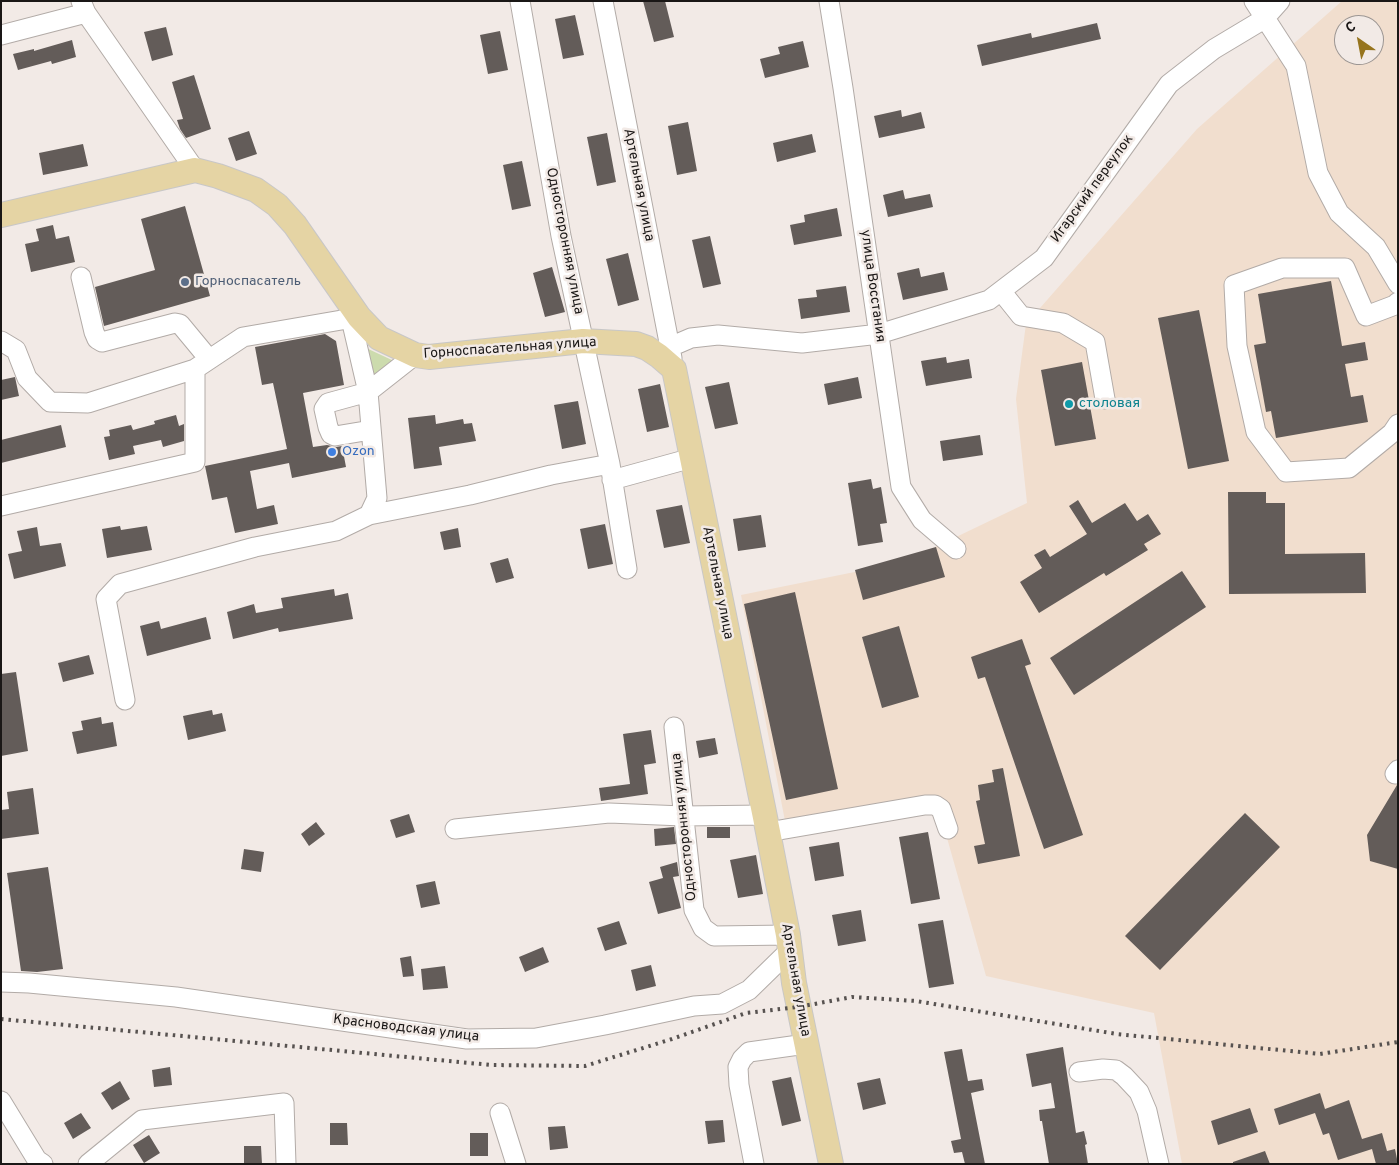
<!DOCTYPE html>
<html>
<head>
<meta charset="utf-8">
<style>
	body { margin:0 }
	#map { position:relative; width:1399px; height:1165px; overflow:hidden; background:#f2eae6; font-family:Overpass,sans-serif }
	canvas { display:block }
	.frame { position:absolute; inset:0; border:2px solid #1a1716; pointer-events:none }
	.north { position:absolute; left:1334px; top:15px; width:50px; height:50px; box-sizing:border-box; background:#f2eae6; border:1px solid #9c9693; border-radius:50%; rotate:327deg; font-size:14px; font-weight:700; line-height:20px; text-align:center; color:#1a1716 }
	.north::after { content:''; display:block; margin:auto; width:18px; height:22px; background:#96741d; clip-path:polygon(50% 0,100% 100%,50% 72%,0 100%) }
</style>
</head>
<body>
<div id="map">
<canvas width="1399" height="1165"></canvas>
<div class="frame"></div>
<div class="north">С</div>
</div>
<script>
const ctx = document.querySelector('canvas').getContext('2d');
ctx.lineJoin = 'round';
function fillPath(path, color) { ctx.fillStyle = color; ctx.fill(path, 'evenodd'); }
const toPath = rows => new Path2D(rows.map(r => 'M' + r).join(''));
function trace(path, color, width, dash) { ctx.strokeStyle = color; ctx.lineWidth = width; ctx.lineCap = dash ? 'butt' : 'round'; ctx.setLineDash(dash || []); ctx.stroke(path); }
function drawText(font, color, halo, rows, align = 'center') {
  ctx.font = font + ' Overpass,sans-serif'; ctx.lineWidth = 5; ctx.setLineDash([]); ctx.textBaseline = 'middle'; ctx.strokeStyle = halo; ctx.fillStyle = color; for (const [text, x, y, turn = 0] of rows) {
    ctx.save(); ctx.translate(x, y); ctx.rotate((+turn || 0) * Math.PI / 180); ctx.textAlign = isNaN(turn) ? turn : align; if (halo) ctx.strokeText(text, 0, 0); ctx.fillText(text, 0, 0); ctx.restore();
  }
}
fillPath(toPath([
	[1342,1,1398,1,1398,1164,1182,1164,1154,1013,986,976,936,799,786,826,741,595,904,562,1027,503,1016,399,1026,324,1197,129],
	[1344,25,1374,25,1374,55,1344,55]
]), '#f1dece');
fillPath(toPath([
	[364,347,394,361,371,376]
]), '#ccdbad');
fillPath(toPath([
	[643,1,665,1,674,37,654,42],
	[575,15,584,55,563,59,555,19],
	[1097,23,1101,39,982,66,977,45,1031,33,1032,38],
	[166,27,173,55,152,61,144,32],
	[500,31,508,70,488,74,480,35],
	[72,40,76,57,52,64,51,61,18,70,13,54,34,49,34,51],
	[803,41,809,67,765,78,760,59,780,54,778,47],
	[194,75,211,129,186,138,180,129,177,120,183,119,172,82],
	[901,110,902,117,921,112,925,128,879,138,874,116],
	[688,122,697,171,677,175,668,126],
	[249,131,257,154,236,161,228,138],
	[607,133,616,182,597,186,587,137],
	[812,134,816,152,777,162,773,143],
	[83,144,88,166,43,175,39,153],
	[522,161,531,206,512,210,503,165],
	[903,190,905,199,930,194,933,207,888,217,883,195],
	[185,206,210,296,104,326,95,287,155,270,141,219],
	[837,208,842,236,794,245,790,225,805,222,804,215],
	[53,225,56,239,69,236,75,262,31,272,25,244,39,241,36,229],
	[710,236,721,284,703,288,692,240],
	[628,253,639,300,618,306,606,259],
	[552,267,565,312,545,317,533,273],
	[919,268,921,277,944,272,948,290,903,300,897,273],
	[1331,281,1342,346,1365,342,1368,360,1345,364,1351,397,1363,395,1368,422,1276,438,1271,411,1266,412,1254,345,1266,343,1258,294],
	[846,286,850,312,801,319,798,299,817,297,816,290],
	[1199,310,1229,461,1188,469,1158,318],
	[325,334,336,341,344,385,303,393,313,447,327,445,336,447,342,446,346,467,292,478,289,463,250,471,257,509,274,505,278,524,235,533,227,497,212,500,205,466,287,449,273,383,262,385,255,347],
	[946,357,947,363,969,359,972,378,926,386,921,361],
	[1082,362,1096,439,1055,446,1041,370],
	[15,377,19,396,1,400,1,380],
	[858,377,862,398,828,405,824,384],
	[729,382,738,424,715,429,705,387],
	[660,384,669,427,647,432,638,389],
	[578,401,586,444,562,449,554,405],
	[176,415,179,426,184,424,184,441,163,447,161,440,133,446,135,454,109,460,104,437,110,436,109,430,131,425,133,430,155,424,154,421],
	[435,415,436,424,463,419,464,424,472,423,476,441,439,447,442,465,414,469,408,418],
	[61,425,66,447,1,463,1,440],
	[980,435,983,455,943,461,940,441],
	[871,479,873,489,881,487,887,523,880,524,883,542,858,546,848,483],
	[1228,492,1266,492,1266,503,1285,503,1285,554,1365,553,1366,593,1229,594],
	[1078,500,1092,523,1125,503,1137,521,1148,514,1161,534,1144,544,1148,550,1106,576,1104,573,1039,613,1020,582,1042,568,1034,555,1045,549,1050,557,1087,534,1069,506],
	[682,505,690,543,664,548,656,510],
	[761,515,766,547,738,551,733,519],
	[605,524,613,564,588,569,580,529],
	[120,526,121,530,147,526,152,550,107,558,102,529],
	[37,527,40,546,61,543,66,566,14,579,8,554,22,551,17,531],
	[458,528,461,547,444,550,440,532],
	[936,547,945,577,863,600,855,570],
	[508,558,514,578,496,583,490,563],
	[1182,571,1206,607,1074,695,1050,658],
	[334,589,335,596,348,593,353,619,279,632,278,628,233,639,227,612,254,604,256,613,283,608,281,598],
	[795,592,838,789,786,800,744,604],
	[206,617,211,639,147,656,140,626,159,621,161,629],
	[899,626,919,697,882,708,862,637],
	[1022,639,1031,664,1025,666,1083,835,1044,849,985,677,978,679,971,657],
	[89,655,94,674,63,682,58,663],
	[16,672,28,751,1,756,1,674],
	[212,710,213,715,222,713,226,731,188,740,183,716],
	[101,717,102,724,113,722,117,746,77,754,72,732,83,730,81,721],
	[651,730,656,763,644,765,648,794,601,801,599,788,630,784,623,734],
	[715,738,718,754,699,758,696,741],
	[1003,768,1020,856,978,864,974,846,985,844,976,801,980,800,978,785,994,782,992,770],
	[1397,785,1398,785,1398,869,1370,861,1367,835],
	[33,788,39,834,1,839,1,810,9,809,7,792],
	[1245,813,1280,847,1160,970,1125,936],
	[409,814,415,832,396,838,390,820],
	[316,822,325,834,309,846,301,834],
	[674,827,676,844,655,846,654,829],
	[707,827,730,827,730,838,707,838],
	[928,832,940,899,911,904,899,837],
	[839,842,844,876,815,881,809,847],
	[244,849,264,852,261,872,241,869],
	[756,855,763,894,738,898,730,860],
	[677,862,679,876,673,877,681,908,658,914,649,882,663,878,660,867],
	[48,867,63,969,37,972,21,971,7,873],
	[435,881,440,904,421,908,416,885],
	[861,910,866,941,838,946,832,915],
	[943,920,954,984,929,988,918,924],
	[619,921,627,944,605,951,597,928],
	[543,947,549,962,525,972,519,957],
	[411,956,414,976,403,977,400,958],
	[651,965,656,986,636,991,631,970],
	[445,966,448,988,423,990,421,969],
	[1063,1047,1076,1133,1084,1131,1087,1144,1085,1145,1088,1164,1049,1164,1042,1121,1040,1121,1039,1110,1055,1108,1051,1083,1032,1087,1026,1054],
	[962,1049,968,1081,982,1079,984,1090,971,1093,985,1164,965,1164,962,1152,954,1153,951,1141,961,1139,944,1052],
	[170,1067,172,1085,154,1087,152,1070],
	[791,1077,801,1121,782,1126,772,1081],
	[880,1078,886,1104,863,1110,857,1083],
	[120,1081,130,1099,112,1110,101,1093],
	[1320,1093,1325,1109,1349,1100,1362,1139,1382,1133,1387,1151,1395,1149,1398,1164,1376,1164,1372,1149,1338,1160,1329,1133,1323,1135,1315,1113,1279,1125,1274,1109],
	[1250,1108,1258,1132,1218,1145,1211,1121],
	[81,1113,91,1128,73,1139,64,1123],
	[723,1120,725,1142,708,1144,705,1121],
	[330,1123,347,1123,348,1145,330,1145],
	[565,1126,568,1148,550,1150,548,1127],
	[470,1133,488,1133,488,1156,470,1156],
	[149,1135,160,1153,144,1163,133,1145],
	[244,1146,261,1146,262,1164,244,1164],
	[1265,1151,1270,1164,1233,1164,1233,1162]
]), '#635c59');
const minor = toPath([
	[81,1,86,13,195,170],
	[520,1,561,236,610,464,627,569],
	[603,1,672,358],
	[829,1,843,88,901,487,922,520,956,549],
	[1254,1,1296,66,1318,173,1339,213,1376,247,1398,284],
	[1,35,86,13],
	[81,277,94,332,97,339,102,342,175,323,180,324,209,359],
	[1001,291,1021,316,1063,323,1095,342,1105,399],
	[1398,302,1395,305,1366,316,1345,268,1282,268,1234,285,1237,346,1256,432,1286,472,1349,468,1392,433,1398,424],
	[351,319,368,392,328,403,324,409,328,427,331,434,335,436,371,430],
	[1,341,16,350,27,378,50,402,88,403,195,369,243,337,359,317],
	[670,347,691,338,718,335,802,343,879,334,989,300,1044,258,1169,84,1214,49,1264,19,1280,1],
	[612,480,692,458],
	[1,506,195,462,195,369],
	[369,515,470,495,551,475,610,464],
	[125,700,106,599,120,584,255,547,336,531,369,515,377,498,368,392,415,355],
	[674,727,694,910,703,928,714,936,788,935],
	[1395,774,1398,770],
	[455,829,609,813,683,816,764,815],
	[768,832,925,805,935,805,941,809,948,829],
	[1,982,29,983,176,997,467,1039,536,1038,605,1025,694,1006,722,1004,749,990,790,950],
	[1079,1072,1103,1069,1116,1070,1124,1076,1139,1092,1147,1111,1159,1164],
	[1,1101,37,1160,43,1164],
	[500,1113,516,1164],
	[88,1164,142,1120,284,1103,286,1164],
	[754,1164,739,1085,738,1067,742,1059,749,1052,806,1044]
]);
const major = toPath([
	[1,215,195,170,218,176,256,190,277,205,295,225,359,317,379,338,415,355,429,357,583,341,636,344,647,348,659,356,674,369,768,832,788,935,794,983,831,1164]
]);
trace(minor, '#b2aba7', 21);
trace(major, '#c8c7c7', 26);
trace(minor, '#fff', 19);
trace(major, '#e5d4a4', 24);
trace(toPath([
	[1,1019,491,1065,585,1066,672,1039,746,1013,798,1007,852,997,916,1001,1117,1034,1320,1054,1398,1042]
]), '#575250', 4, [2.5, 5]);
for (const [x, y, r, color] of [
	[185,282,5,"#5c6f8a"],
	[1069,404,5,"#0f9aa8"],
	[332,452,5,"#3f7fe0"]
]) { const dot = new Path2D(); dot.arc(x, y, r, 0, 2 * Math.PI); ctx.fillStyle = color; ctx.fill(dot); trace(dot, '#f2eae6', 2); }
drawText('14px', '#1a1716', '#f2eae6', [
	["Артельная улица",638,185,79],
	["Игарский переулок",1093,189,-54],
	["Односторонняя улица",564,241,79],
	["улица Восстания",872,286,82],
	["Горноспасательная улица",510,349,-4],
	["Артельная улица",717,583,79],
	["Односторонняя улица",685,827,-96],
	["Артельная улица",795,980,80],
	["Красноводская улица",406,1029,7]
]);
drawText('14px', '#4e5e75', '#f2eae6', [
	["Горноспасатель",195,282]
], 'left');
drawText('14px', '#0d838f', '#f2eae6', [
	["столовая",1079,404]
], 'left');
drawText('14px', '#366cbe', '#f2eae6', [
	["Ozon",342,452]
], 'left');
</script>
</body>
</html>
